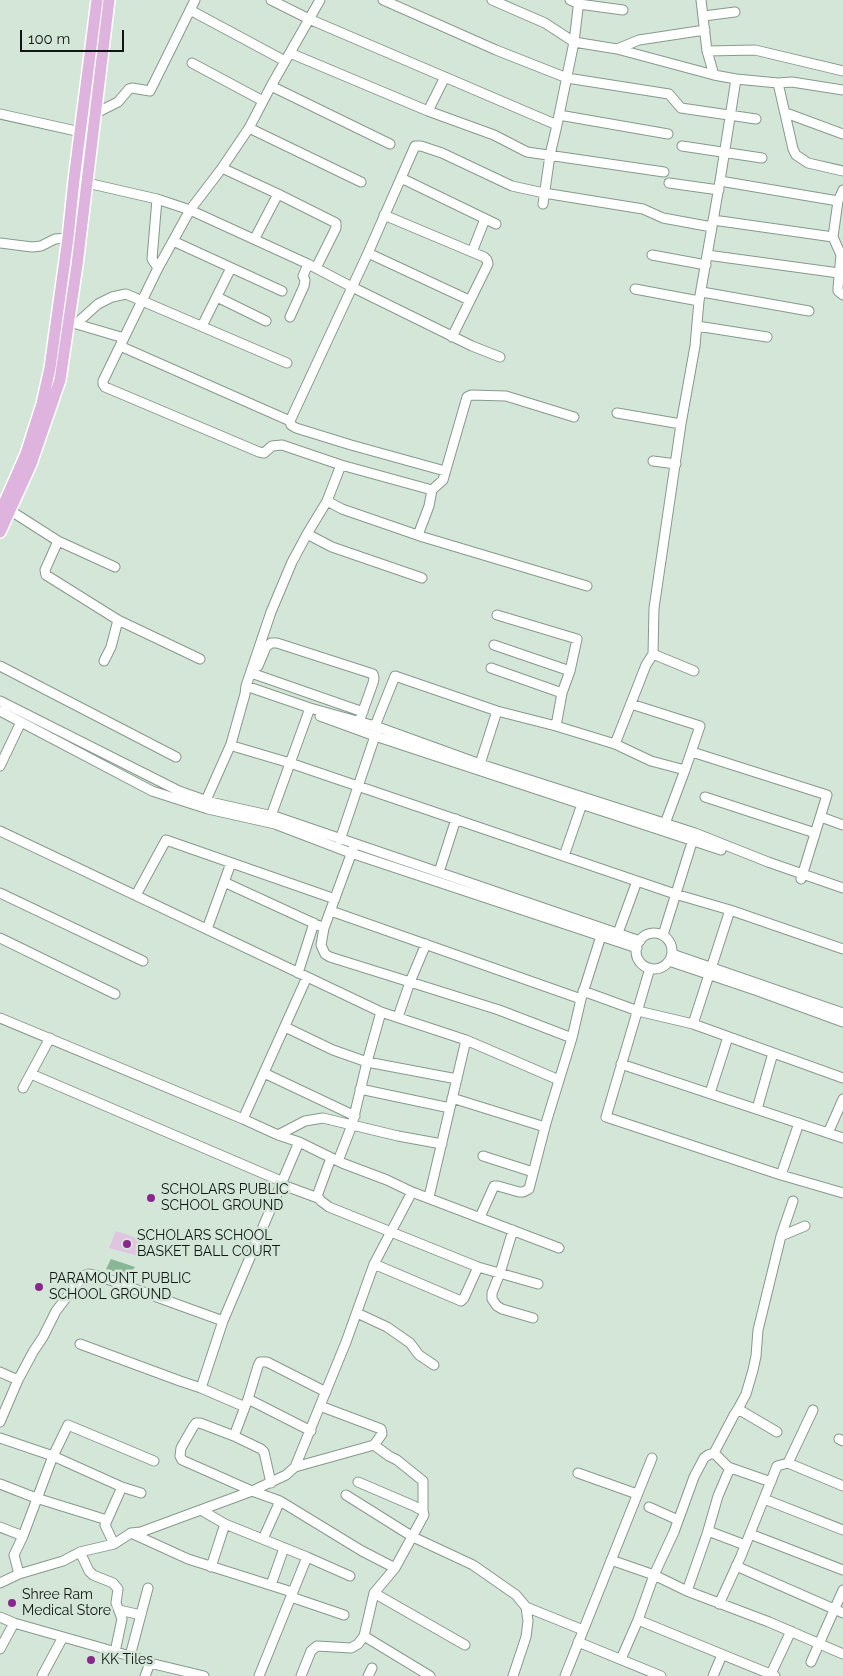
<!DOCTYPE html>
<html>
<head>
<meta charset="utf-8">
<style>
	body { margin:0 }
	#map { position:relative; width:843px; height:1676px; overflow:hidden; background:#d3e6d8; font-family:Raleway,sans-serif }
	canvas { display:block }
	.scale { position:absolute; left:20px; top:30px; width:104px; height:22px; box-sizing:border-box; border:2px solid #101712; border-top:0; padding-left:6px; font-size:15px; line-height:18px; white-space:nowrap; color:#101712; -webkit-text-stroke:4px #d3e6d8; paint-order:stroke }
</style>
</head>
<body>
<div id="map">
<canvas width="843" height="1676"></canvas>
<div class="scale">100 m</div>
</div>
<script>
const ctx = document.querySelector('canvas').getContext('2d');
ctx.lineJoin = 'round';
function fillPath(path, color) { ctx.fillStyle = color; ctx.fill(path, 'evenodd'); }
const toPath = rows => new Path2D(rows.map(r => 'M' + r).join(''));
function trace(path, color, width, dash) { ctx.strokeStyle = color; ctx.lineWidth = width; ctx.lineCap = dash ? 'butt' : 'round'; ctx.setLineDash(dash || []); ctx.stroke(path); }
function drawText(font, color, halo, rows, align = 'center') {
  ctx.font = font + ' Raleway,sans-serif'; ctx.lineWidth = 5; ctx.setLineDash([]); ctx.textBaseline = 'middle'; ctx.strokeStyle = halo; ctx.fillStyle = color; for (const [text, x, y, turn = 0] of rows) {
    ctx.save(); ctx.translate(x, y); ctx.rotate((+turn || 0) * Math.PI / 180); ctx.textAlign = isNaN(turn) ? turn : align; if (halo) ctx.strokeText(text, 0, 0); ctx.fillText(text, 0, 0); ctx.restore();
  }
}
fillPath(toPath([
	[116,1231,145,1241,139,1256,109,1248]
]), '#e1c4e1');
fillPath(toPath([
	[111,1259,135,1267,129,1276,106,1269]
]), '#89b695');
const minor = toPath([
	[271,0,309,19,557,125,574,42,579,0],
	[383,0,496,50,567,78,669,94,681,108,756,119],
	[492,0,545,23,574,42,617,49,714,75],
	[570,0,579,4,623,10],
	[701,0,707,51,714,75,736,79,778,83,793,149,796,155,808,163,843,171],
	[190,10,285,61],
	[704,16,735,12],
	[617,49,639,40,705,30],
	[707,51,755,50,843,71],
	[290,53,428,111,494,135,527,152,664,172],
	[192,63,263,101],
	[778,83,792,82,843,90],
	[271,86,390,144],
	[428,111,445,77],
	[96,113,118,102,129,89,132,88,150,91,195,0],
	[786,113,843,134],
	[0,114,94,135],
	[559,115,668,134],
	[249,128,361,182],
	[682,146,762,158],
	[222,168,278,194,336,223,336,228,316,268],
	[401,178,496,224],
	[74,180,157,199,190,210,222,168,249,128,271,86,320,0],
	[720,181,838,201],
	[669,183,719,190],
	[843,190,838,201,833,237,841,255,838,288,838,291,843,295],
	[157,199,152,259,158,268],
	[543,204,550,155,557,125],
	[384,215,484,257,487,260,488,264,452,337],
	[713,220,833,237],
	[255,238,278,194],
	[173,241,282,291],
	[0,243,32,247,41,246,55,239,68,238],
	[472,252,485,219],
	[368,253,469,300],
	[652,255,706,265],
	[707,255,839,273],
	[635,289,699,301],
	[702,292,809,311],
	[217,297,266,321],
	[290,317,304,286,305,280,303,276,308,264],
	[73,323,124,338],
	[77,323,98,304,112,297,126,294,287,363],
	[202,326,231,268],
	[697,326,767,337],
	[120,346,290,421],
	[617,413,681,424],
	[653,461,676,464],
	[341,465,432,490,443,480,467,397,471,395,506,396,574,417],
	[445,471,351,445,296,428,291,425,290,421,368,253,415,146,421,146,442,153,512,186,544,193,643,209,663,218,712,227],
	[327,501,342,509,423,537,587,586],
	[4,509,11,511,58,541,45,570,46,575,118,620,111,647,104,661],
	[307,534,332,547,422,578],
	[418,535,429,506,432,490],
	[58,541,115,567],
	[497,615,577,639,570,671,562,693,556,726],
	[118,620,200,659],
	[494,645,570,671],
	[653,654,654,608,681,424,695,346,699,301,720,181,736,79],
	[0,666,176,757],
	[258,666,266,647,271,643,277,643,373,674,374,678,373,683,359,722],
	[491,668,562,693],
	[254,674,363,712],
	[246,686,310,708,375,726,480,764,695,833,768,862,843,888],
	[0,701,179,791,210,802,277,817,640,941],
	[631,704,700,726,685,770],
	[0,711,152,791,208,809,275,824,351,853,637,948],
	[320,716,375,736,721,850],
	[615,744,651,761,685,770,663,829],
	[236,747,290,763,675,894,730,910,843,949],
	[692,752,827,795,801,879],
	[0,766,21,722],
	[478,770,497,711],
	[705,797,815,833],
	[203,807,231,744,245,694,246,686,271,612,292,562,307,534,327,501,341,465,282,445,272,446,264,453,259,452,105,387,103,384,103,381,158,268,190,210,308,264,352,287,472,346,500,357],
	[271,816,310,708],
	[821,817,843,825],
	[0,831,381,1012,466,1040,559,1080],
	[340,840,375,736,375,726,395,676,497,711,556,726,615,744,646,665,653,654,694,671],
	[353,849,324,928,321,945,325,954,330,957,410,982,426,944],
	[564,856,582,804],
	[439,872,456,819],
	[224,882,324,928],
	[0,893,143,961],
	[136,895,166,840,335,899],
	[331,911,581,999],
	[207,929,231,863],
	[618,933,637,881],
	'636 951a18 18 0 1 1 36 0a18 18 0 1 1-36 0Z',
	[663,935,694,836],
	[0,938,115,994],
	[672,954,843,1013],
	[669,961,758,991,843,1022],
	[650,968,606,1117,781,1175,843,1193],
	[298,973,314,923],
	[583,991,638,1011,693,1024,843,1078],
	[398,1017,410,982,499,1010,572,1038],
	[0,1018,243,1119,278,1135,299,1142,342,1163,387,1180,412,1192,559,1248],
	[693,1024,730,910],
	[285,1027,333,1050,367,1062,457,1079],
	[621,1064,843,1138],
	[264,1073,355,1116],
	[31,1074,281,1181],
	[23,1088,50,1038],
	[360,1089,450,1108],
	[710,1093,728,1037],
	[452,1098,545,1127],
	[757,1109,773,1053],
	[243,1119,307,977],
	[828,1133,843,1099],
	[278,1135,305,1121,323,1118,398,1136,442,1144],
	[483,1156,533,1172],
	[331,1158,317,1196,321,1201,329,1207,478,1267,538,1284],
	[338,1161,352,1125,367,1062,381,1012],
	[781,1175,799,1123],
	[280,1184,318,1198],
	[429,1197,466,1040],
	[480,1217,494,1186,498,1186,519,1192,523,1192,529,1189,546,1123,572,1038,581,999,601,936],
	[513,1230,500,1273,492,1293,492,1299,497,1306,502,1309,533,1318],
	[781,1236,793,1201],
	[374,1264,461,1301,464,1298,478,1267],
	[357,1313,387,1327,410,1343,419,1355,434,1365],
	[80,1344,180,1381,201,1388],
	[0,1372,18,1380],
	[248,1399,258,1366,260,1362,267,1362,326,1392],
	[245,1407,201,1388,223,1321,299,1142],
	[738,1409,746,1394,753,1370,756,1356,758,1330,781,1236,805,1226],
	[0,1422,18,1380,33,1352,43,1337,56,1311,83,1276,88,1274,99,1276,223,1321],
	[234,1436,248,1399,311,1431],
	[0,1438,53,1456,122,1487,141,1493],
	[839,1439,843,1441],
	[374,1445,389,1456,397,1460,423,1481,423,1511],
	[714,1453,728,1467,771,1482],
	[788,1463,843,1486],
	[295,1467,374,1445,382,1434,381,1429,320,1406],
	[578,1473,637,1494],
	[271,1483,264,1452,261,1449,234,1436,200,1423,196,1423,193,1427,181,1448,180,1456,182,1460,252,1491,280,1501,362,1551,395,1568],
	[0,1484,36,1498,107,1520],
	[346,1495,413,1537,473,1565,516,1595,526,1607,528,1621,526,1637,513,1676],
	[764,1499,843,1530],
	[649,1507,678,1520],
	[201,1510,225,1524,307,1557,259,1676],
	[0,1527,23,1536],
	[708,1531,745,1545],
	[131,1533,188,1559,292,1592],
	[750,1534,843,1570],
	[263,1539,280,1501],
	[114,1544,105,1525,122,1487],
	[80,1552,89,1571,93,1575,113,1583,118,1589,116,1603,122,1619,115,1652],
	[307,1557,350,1576],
	[611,1560,654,1575,687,1591,769,1622,843,1654],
	[736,1566,843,1613],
	[211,1567,225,1524],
	[19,1574,14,1555,23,1536,53,1456,68,1425,154,1461],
	[0,1583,19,1574,63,1561,80,1552,114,1544,131,1533,141,1532,252,1491,286,1475,295,1467,346,1342,374,1264,412,1192],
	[271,1585,284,1548],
	[687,1591,707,1534,718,1496,730,1468],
	[374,1593,465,1645],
	[291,1597,344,1615],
	[719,1604,741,1556,777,1466,788,1463,813,1410],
	[526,1607,583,1630],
	[119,1610,141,1615],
	[0,1617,14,1623,130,1656,150,1663,204,1676],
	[638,1620,654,1575,674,1532,694,1477,704,1458,708,1455,714,1453,734,1415,738,1409,777,1432],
	[364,1636,430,1676],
	[578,1642,661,1676],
	[0,1649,14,1623],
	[130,1656,148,1588],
	[621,1659,638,1620,775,1676],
	[811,1662,843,1590],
	[42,1676,63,1637],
	[145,1676,150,1663],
	[301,1676,311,1651,317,1646,351,1648,358,1644,364,1636,374,1593,395,1568,424,1515,423,1511,414,1506,358,1482],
	[368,1676,372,1668],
	[565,1676,652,1458],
	[713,1676,722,1655],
	[770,1676,791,1631]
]);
const major = toPath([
	[0,513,26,454,42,404,50,368,68,238,74,180,97,0],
	[0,532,31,464,60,380,77,265,109,0]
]);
trace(minor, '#87998c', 11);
trace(major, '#fff', 14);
trace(minor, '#fff', 9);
trace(major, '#deb4df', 11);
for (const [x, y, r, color] of [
	[151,1198,5,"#8a278f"],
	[127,1244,5,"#8a278f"],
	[39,1287,5,"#8a278f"],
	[12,1603,5,"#8a278f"],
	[91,1660,5,"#8a278f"]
]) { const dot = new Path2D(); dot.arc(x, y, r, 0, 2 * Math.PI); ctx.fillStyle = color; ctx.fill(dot); trace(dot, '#d3e6d8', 2); }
drawText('14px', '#101712', '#d3e6d8', [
	["SCHOLARS PUBLIC",161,1190],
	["SCHOOL GROUND",161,1206],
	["SCHOLARS SCHOOL",137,1236],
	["BASKET BALL COURT",137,1252],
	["PARAMOUNT PUBLIC",49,1279],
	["SCHOOL GROUND",49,1295],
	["Shree Ram",22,1595],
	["Medical Store",22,1611],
	["KK Tiles",101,1660]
], 'left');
</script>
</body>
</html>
